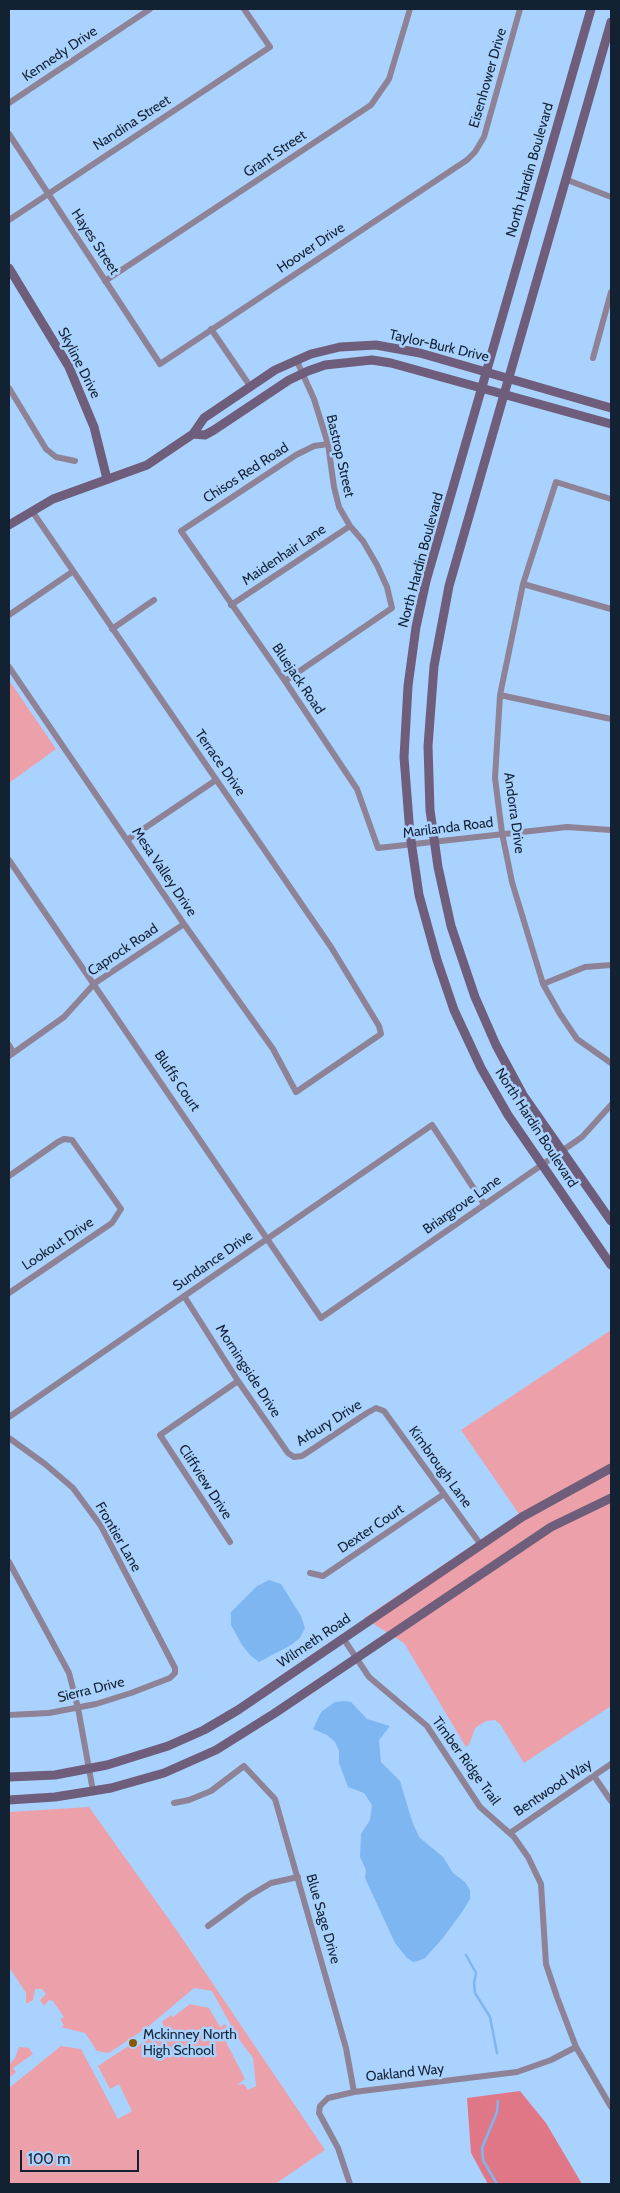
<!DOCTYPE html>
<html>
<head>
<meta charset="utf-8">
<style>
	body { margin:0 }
	#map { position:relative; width:620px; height:2193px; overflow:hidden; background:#aad2fe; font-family:Cabin,sans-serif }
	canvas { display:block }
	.frame { position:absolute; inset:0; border:10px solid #132232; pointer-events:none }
	.scale { position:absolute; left:20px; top:2150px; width:119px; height:22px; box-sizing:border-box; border:2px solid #132232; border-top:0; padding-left:6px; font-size:15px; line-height:18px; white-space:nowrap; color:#132232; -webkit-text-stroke:4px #aad2fe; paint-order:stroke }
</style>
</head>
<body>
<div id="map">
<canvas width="620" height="2193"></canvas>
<div class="frame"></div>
<div class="scale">100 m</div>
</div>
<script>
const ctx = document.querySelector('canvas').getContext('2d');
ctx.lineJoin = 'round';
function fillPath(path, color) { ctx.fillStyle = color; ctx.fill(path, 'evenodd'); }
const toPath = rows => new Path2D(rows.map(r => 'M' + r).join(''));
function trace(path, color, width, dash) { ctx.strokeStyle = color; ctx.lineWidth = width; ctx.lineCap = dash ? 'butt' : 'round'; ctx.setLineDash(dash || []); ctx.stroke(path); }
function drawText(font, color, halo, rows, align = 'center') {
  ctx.font = font + ' Cabin,sans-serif'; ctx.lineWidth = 5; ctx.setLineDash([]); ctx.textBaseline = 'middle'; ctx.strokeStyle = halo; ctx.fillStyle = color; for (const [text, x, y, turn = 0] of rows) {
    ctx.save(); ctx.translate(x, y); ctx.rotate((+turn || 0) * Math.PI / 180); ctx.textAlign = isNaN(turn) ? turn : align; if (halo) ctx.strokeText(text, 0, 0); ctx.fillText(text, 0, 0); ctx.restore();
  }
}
fillPath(toPath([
	[9,680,56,749,9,783],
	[611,1330,611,1706,524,1763,500,1724,495,1720,486,1721,475,1728,469,1745,466,1747,404,1643,364,1618,519,1514,461,1430],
	[89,1807,180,1935,325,2150,275,2184,9,2184,9,2088,61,2046,81,2049,118,2119,132,2111,119,2084,110,2089,98,2066,133,2043,137,2047,164,2026,162,2022,171,2015,173,2017,190,2004,209,2008,220,2027,225,2024,230,2035,224,2038,245,2079,237,2085,244,2084,248,2090,256,2086,253,2058,238,2038,212,1991,194,1988,149,2026,109,2053,97,2051,85,2033,61,2027,64,2025,60,2019,64,2017,53,2001,49,2000,44,2006,40,2000,46,1994,42,1989,35,1989,33,2000,26,2004,26,1993,9,1967,9,1812],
	[19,2047,29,2048,33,2054,13,2068,16,2072,9,2078,9,2065,15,2058]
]), '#eca0a9');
fillPath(toPath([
	[520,2091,546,2123,582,2184,488,2184,471,2153,467,2098]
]), '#e07787');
fillPath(toPath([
	[269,1580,281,1584,301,1616,305,1628,300,1638,291,1645,259,1662,250,1655,242,1645,231,1625,231,1612,257,1586],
	[344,1701,351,1702,367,1719,390,1726,379,1740,381,1762,400,1781,412,1821,419,1837,443,1857,453,1873,465,1882,470,1890,470,1899,462,1912,443,1938,425,1958,418,1961,413,1962,407,1958,395,1943,365,1878,366,1870,360,1857,361,1834,370,1820,372,1805,364,1793,348,1787,339,1763,339,1751,335,1742,327,1735,313,1729,321,1712,335,1702]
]), '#7eb6f2');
trace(toPath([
	[466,1955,476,1973,474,1983,475,1993,490,2017,497,2053],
	[497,2184,483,2160,482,2148,497,2112,498,2101]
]), '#7eb6f2', 2.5);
trace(toPath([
	[9,103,150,9],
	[9,134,160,364,467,160,475,152,484,137,520,9],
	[565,179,611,197],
	[9,220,270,47,244,9],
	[105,281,371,105,389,79,410,9],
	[211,329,250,386],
	[593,358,611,292],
	[9,388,46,449,56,457,75,461],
	[328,444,314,446,296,455,181,531,285,681,357,789,378,848,567,827,611,830],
	[611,499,556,482,523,584,500,695,495,778,502,833,512,882,543,984,560,1014,577,1039,611,1063],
	[523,584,611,609],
	[231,605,350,526],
	[9,615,72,572],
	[112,629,154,600],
	[9,667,184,924,273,1049,296,1092,381,1034,379,1026,331,947,32,511],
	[285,681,392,608,387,587,377,565,363,541,350,526,339,507,334,487,328,444,314,399,296,359],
	[500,695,611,719],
	[127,840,216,780],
	[9,860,321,1318,582,1137,611,1105],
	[543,984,585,967,611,965],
	[9,1045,13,1052],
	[9,1056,64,1017,95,983,184,924],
	[9,1176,58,1142,64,1139,72,1140,121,1209,112,1223,9,1293],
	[184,1296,238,1381,288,1453,294,1457,302,1456,367,1413,376,1408,384,1411,481,1545],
	[9,1417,432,1125,484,1204],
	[9,1438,45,1464,73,1488,101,1526,175,1668,175,1673,170,1678,131,1693,96,1704,49,1713,9,1715],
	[230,1542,160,1435,238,1381],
	[9,1562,69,1673,78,1708,93,1791],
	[310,1573,323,1576,444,1494],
	[343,1638,369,1677,427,1726,480,1807,514,1837,528,1857,541,1884,546,1964,557,1997,576,2047,611,2107],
	[594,1776,611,1801],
	[174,1803,189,1800,211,1791,244,1766,275,1799,346,2048,354,2092],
	[510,1833,611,1764],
	[208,1926,249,1896,271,1883,298,1877],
	[350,2184,338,2148,319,2113,320,2106,328,2098,354,2092,517,2072,551,2060,576,2047]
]), '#8e8297', 6);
trace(toPath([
	[591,9,426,581,416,627,408,686,404,757,410,834,419,895,437,960,454,1010,481,1068,508,1115,611,1265],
	[611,22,449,586,434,666,428,746,430,810,438,867,451,926,475,997,496,1045,523,1095,611,1221],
	[9,268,69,367,94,427,107,479],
	[193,434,205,435,214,430,289,380,308,371,325,365,372,360,391,363,611,424],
	[9,525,53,499,147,465,193,434,204,418,275,370,311,354,340,347,376,345,420,353,611,408],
	[9,1777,55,1775,107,1765,168,1746,204,1730,238,1710,522,1517,611,1468],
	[9,1800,55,1797,111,1788,164,1773,216,1750,275,1713,551,1527,611,1498]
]), '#6f5e7b', 9);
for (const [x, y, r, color] of [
	[133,2043,5,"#8b5903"]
]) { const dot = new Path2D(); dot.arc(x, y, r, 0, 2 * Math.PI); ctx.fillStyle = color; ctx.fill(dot); trace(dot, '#aad2fe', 2); }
drawText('14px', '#132232', '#aad2fe', [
	["Kennedy Drive",60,54,-34],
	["Eisenhower Drive",488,78,-74],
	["Nandina Street",132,123,-33],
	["Grant Street",275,154,-34],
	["North Hardin Boulevard",530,170,-74],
	["Hayes Street",95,242,57],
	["Hoover Drive",311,248,-34],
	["Taylor-Burk Drive",439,346,13],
	["Skyline Drive",79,363,63],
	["Bastrop Street",340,456,77],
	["Chisos Red Road",246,473,-33],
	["Maidenhair Lane",284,555,-34],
	["North Hardin Boulevard",421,560,-75],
	["Bluejack Road",298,679,56],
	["Terrace Drive",220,763,55],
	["Andorra Drive",514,813,82],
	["Marilanda Road",448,828,-7],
	["Mesa Valley Drive",164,872,56],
	["Caprock Road",123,950,-34],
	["Bluffs Court",177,1081,56],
	["North Hardin Boulevard",536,1128,57],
	["Briargrove Lane",462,1205,-35],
	["Lookout Drive",58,1244,-34],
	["Sundance Drive",213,1261,-35],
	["Morningside Drive",248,1371,57],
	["Arbury Drive",329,1423,-32],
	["Kimbrough Lane",440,1467,54],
	["Cliffview Drive",205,1482,57],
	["Dexter Court",371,1529,-34],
	["Frontier Lane",118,1537,60],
	["Wilmeth Road",314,1641,-34],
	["Sierra Drive",91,1690,-14],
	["Timber Ridge Trail",466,1761,54],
	["Bentwood Way",553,1788,-34],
	["Blue Sage Drive",323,1919,74],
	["Oakland Way",405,2073,-6]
]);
drawText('14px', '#132232', '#aad2fe', [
	["Mckinney North",143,2035],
	["High School",143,2051]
], 'left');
</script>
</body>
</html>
